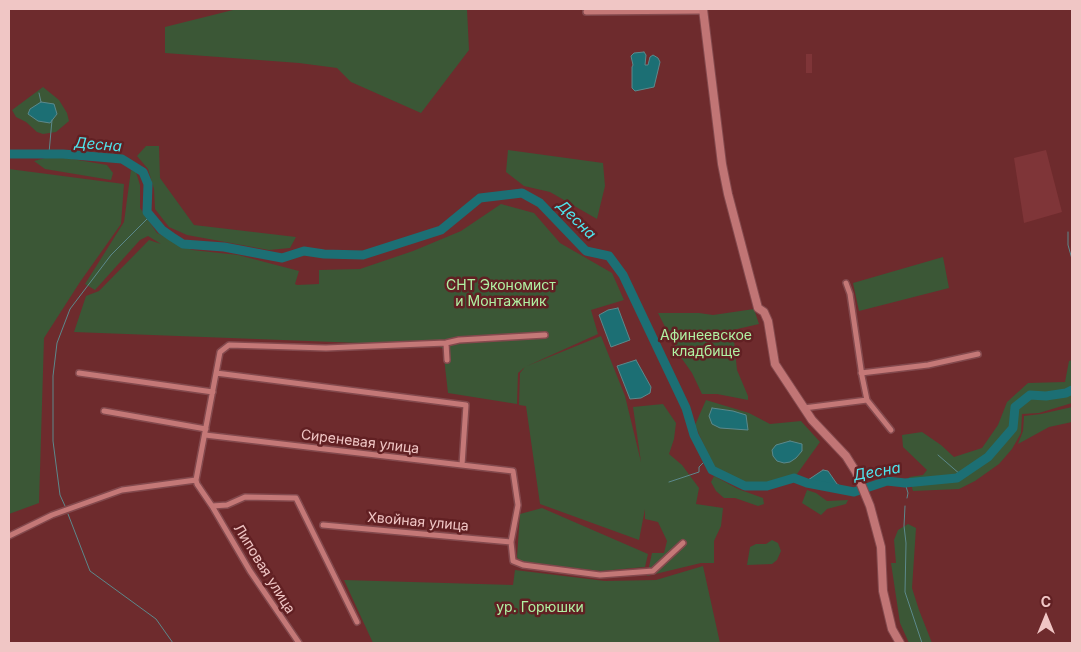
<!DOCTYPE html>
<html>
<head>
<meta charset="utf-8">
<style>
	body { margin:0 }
	#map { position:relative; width:1081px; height:652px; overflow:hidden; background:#6e2b2d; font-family:Inter,sans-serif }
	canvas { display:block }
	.frame { position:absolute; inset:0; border:10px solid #f0c6c5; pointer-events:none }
	.north { position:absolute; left:1021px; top:592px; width:50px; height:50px; -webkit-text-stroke:4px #612023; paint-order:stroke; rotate:0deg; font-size:14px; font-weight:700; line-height:20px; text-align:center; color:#f0c6c5 }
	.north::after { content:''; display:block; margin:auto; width:18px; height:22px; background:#f0c6c5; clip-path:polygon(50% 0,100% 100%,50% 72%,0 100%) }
</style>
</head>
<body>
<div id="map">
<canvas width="1081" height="652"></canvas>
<div class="frame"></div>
<div class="north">С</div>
</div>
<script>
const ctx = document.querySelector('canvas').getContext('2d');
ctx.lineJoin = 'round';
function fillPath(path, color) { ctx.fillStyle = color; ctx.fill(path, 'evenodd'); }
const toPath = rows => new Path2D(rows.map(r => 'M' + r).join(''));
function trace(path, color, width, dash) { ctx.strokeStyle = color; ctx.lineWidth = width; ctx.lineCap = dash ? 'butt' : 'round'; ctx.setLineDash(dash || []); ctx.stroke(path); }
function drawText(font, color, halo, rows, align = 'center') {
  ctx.font = font + ' Inter,sans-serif'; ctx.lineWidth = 5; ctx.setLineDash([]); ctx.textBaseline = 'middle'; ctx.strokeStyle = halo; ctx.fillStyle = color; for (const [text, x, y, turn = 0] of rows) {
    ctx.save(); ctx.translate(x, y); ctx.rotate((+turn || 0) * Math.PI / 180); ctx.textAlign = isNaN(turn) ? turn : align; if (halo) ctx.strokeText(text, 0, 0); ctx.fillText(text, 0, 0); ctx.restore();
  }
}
fillPath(toPath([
	[806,54,812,54,812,73,806,73],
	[1046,150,1062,212,1024,223,1014,158]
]), '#7f3538');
fillPath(toPath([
	[237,9,467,9,469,50,421,113,351,82,337,68,299,63,165,53,165,27],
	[43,87,59,100,67,113,69,121,56,132,43,134,37,132,26,122,16,117,12,110],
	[146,146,159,146,160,178,194,225,296,237,290,248,269,250,187,235,169,227,155,209,154,189,148,169,137,156],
	[508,150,603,163,605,186,597,219,550,192,524,186,506,172],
	[45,158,66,158,107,165,113,173,111,180,45,169,34,161],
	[9,169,124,184,121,224,80,282,44,338,39,503,9,514],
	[131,170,136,172,140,185,140,208,157,233,192,250,238,255,299,271,295,284,297,285,319,284,319,270,360,269,413,251,461,231,501,204,534,213,560,243,612,273,624,300,591,310,598,334,527,366,601,336,625,396,641,462,633,407,663,404,676,423,674,439,669,454,682,465,699,488,696,504,723,508,721,526,714,541,714,563,701,563,647,576,652,553,664,553,667,541,658,522,645,519,645,509,639,540,540,504,526,406,519,405,520,373,525,367,518,373,517,404,448,393,443,349,438,346,74,332,86,296,99,291,149,240,161,244,148,236,140,240,95,290,85,284,124,222],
	[943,257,949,288,859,311,853,283],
	[754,309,759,324,733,330,737,370,748,396,748,400,717,394,702,394,692,373,680,356,658,313,699,313,713,315],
	[1072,360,1072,403,1039,413,1022,414,1021,433,1012,449,999,464,975,481,959,489,913,491,909,477,923,475,927,470,903,447,902,435,922,432,941,445,954,457,982,448,998,425,1007,402,1028,383,1065,382,1069,361],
	[706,400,749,413,770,424,801,421,820,442,797,474,766,484,744,483,714,468,695,425],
	[1072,407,1072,422,1049,427,1018,444,1023,431,1024,416,1041,414],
	[714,476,738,489,763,498,764,504,758,506,735,498,724,498,716,491,711,482],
	[807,490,816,493,827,501,848,500,846,504,827,509,821,515,802,503],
	[542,508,648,554,645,567,601,571,520,562,517,557,520,514],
	[908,524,916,528,912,588,919,610,932,643,909,643,900,623,891,563,896,563,894,540,898,530],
	[772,540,778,543,781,551,777,560,772,564,747,565,750,547,756,544,766,544],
	[703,566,720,643,373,643,344,580,513,585,515,570,605,581,656,580]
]), '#3b5736');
const water = toPath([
	[644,52,646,55,645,65,648,65,650,57,653,55,658,58,660,62,654,87,635,91,632,88,632,67,633,65,631,56,634,53,644,52],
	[41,102,54,104,57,114,50,123,38,121,28,114,30,109,41,102],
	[618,308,630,340,611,347,599,315,608,310,618,308],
	[636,360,651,387,650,393,641,398,630,399,617,366,636,360],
	[712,408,733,411,746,415,748,430,720,428,712,424,709,416,712,408],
	[790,441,802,444,802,451,796,458,790,462,784,463,777,461,773,456,772,450,776,445,790,441],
	[823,470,828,471,837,484,849,491,805,482,823,470]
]);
fillPath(water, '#1c6f74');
trace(water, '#5c898c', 1);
trace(toPath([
	[39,93,41,102],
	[49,153,52,120],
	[1068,232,1068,245,1072,259],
	[938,455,961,475],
	[669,482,699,472,699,467,706,460],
	[905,483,908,493,907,498],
	[65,506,60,495,53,441,53,376,57,343,70,309,111,255,150,216],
	[905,506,904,526,906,543,905,592,922,643],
	[68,514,90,571,156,619,173,643]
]), '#5c898c', 1);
trace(toPath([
	[9,154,63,154,122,159,143,172,148,184,147,212,162,230,172,237,183,244,224,247,282,258,304,251,324,254,363,255,441,230,480,198,522,193,540,203,586,251,609,256,623,275,686,408,694,435,712,470,745,486,767,486,794,478,807,483,854,492,887,481,905,483,957,478,988,457,1013,428,1015,407,1030,395,1046,396,1066,393,1072,390]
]), '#1c6f74', 9);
const street = toPath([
	[586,12,703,11],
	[846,283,850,294,862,376,867,400],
	[446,343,447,360],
	[79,373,213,392],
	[216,373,466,405,462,465],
	[861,373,928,365,978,354],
	[804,408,867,400,891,430],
	[104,411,206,429],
	[205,435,513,471,518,505,511,542,513,561,523,565,600,575,653,571,683,543],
	[212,506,227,505,245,497,296,498,357,622],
	[323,525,511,542],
	[9,536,52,515,122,490,196,480],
	[299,643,250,571,212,506,197,484,196,480,220,352,229,345,326,348,446,343,459,340,545,335]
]);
const secondary = toPath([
	[703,9,722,164,728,194,758,308,764,312,768,321,775,364,812,420,846,456,856,472,870,506,881,547,883,591,892,629,900,643]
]);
trace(street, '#83494d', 8);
trace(secondary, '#83494d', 10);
trace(street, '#c47877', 5);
trace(secondary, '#c17575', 8);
drawText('14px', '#b0f2a3', '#612023', [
	["СНТ Экономист",501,286],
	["и Монтажник",501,302],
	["Афинеевское",706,336],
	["кладбище",706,352],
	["ур. Горюшки",540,608]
]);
drawText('14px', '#f0c6c5', '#612023', [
	["Сиреневая улица",360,442,7],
	["Хвойная улица",418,522,5],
	["Липовая улица",264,569,58]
]);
drawText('italic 15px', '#4ee5ee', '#612023', [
	["Десна",98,145,5],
	["Десна",576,220,45],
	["Десна",877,472,-10]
]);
</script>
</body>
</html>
